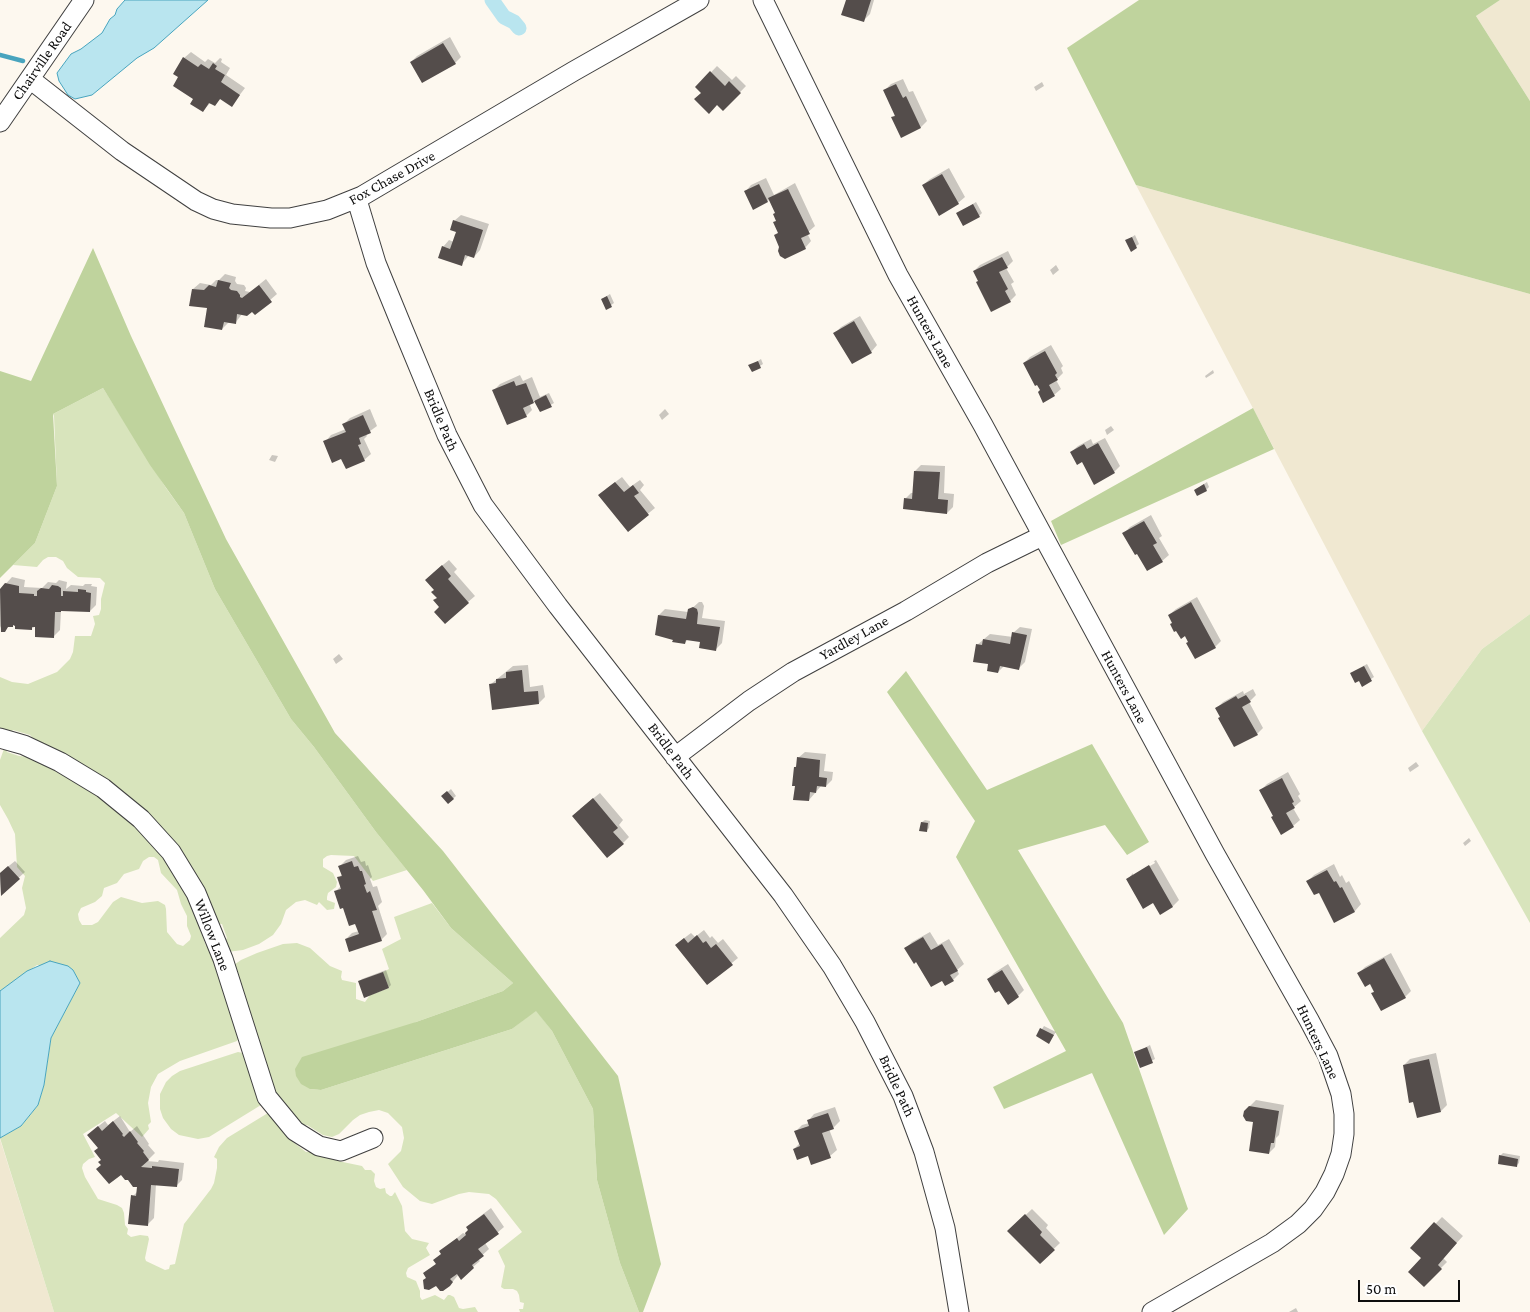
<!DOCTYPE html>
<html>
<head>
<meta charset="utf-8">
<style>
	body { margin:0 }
	#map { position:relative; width:1530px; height:1312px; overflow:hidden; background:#fdf8ef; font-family:"Crimson Pro",serif }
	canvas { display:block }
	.scale { position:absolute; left:1358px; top:1280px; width:102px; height:22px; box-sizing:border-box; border:2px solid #0d0d0d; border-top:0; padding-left:6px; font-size:15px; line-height:18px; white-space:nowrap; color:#0d0d0d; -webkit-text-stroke:4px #fff; paint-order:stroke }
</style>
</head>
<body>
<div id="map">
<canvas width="1530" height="1312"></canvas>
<div class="scale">50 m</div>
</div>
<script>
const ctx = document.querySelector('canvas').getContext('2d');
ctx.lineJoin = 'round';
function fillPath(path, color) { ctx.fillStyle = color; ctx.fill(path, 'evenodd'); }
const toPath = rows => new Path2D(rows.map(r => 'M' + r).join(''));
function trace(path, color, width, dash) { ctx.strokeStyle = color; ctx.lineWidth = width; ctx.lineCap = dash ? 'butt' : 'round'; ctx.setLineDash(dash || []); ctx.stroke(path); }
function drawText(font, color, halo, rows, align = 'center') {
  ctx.font = font + ' "Crimson Pro",serif'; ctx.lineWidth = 5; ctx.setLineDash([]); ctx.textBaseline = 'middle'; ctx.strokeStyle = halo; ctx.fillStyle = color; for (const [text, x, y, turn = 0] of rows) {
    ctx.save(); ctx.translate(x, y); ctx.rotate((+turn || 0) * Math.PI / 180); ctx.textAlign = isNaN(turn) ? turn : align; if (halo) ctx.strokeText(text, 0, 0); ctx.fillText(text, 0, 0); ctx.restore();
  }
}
fillPath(toPath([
	[1500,0,1530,0,1530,101,1476,16],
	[1136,185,1530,294,1530,614,1482,649,1422,731],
	[0,1139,54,1312,0,1312]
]), '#f0e8d1');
fillPath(toPath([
	[103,388,166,488,184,513,215,589,291,719,314,747,376,832,407,870,373,881,354,856,331,855,327,856,323,859,323,867,333,873,337,882,336,887,328,893,327,897,327,900,335,903,334,909,327,910,319,902,317,905,305,900,296,902,286,910,281,924,273,935,259,944,243,950,227,952,224,941,227,938,222,924,217,924,182,856,37,743,30,735,13,730,9,733,0,731,0,677,12,682,28,684,57,672,70,659,73,652,75,636,91,636,95,624,93,616,99,615,101,609,101,599,105,583,100,578,78,577,67,568,63,561,56,557,48,557,43,560,37,567,13,565,35,543,57,486,54,416,53,414],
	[1530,614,1530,923,1422,731,1482,649],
	[5,746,7,752,19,756,34,757,107,798,168,859,204,928,201,932,206,946,211,946,240,1036,237,1041,180,1061,158,1074,151,1087,148,1103,151,1122,148,1125,149,1129,142,1137,116,1113,83,1134,95,1157,89,1159,83,1164,82,1168,85,1177,98,1199,117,1205,122,1208,124,1213,125,1225,128,1229,127,1234,131,1237,140,1235,148,1236,149,1239,145,1258,146,1261,165,1270,169,1269,170,1265,175,1264,184,1224,211,1189,214,1183,217,1168,217,1159,214,1157,219,1147,227,1138,263,1116,268,1113,272,1114,292,1136,293,1142,306,1152,312,1151,338,1161,362,1166,365,1170,371,1170,375,1174,374,1181,376,1187,380,1189,385,1188,386,1193,390,1196,392,1196,395,1192,402,1206,405,1231,412,1239,429,1243,426,1248,430,1255,408,1268,406,1273,407,1277,416,1281,420,1291,420,1297,422,1300,435,1295,444,1300,448,1295,450,1295,454,1297,459,1308,463,1309,475,1307,478,1312,54,1312,0,1138,21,1126,38,1105,44,1085,51,1038,80,983,73,970,37,965,0,991,0,938,24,915,26,908,22,888,25,876,17,867,15,834,8,819,0,805,0,760],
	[149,857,154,857,158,860,161,873,177,890,181,904,187,916,187,926,191,936,190,940,183,946,177,944,167,932,166,909,165,905,158,901,142,903,121,897,113,902,98,922,92,925,82,925,79,920,78,914,81,908,95,902,102,896,104,888,117,883,124,874,139,869,143,861],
	[432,903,451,928,513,983,503,991,416,1022,310,1089,321,1090,512,1029,536,1010,552,1031,593,1109,597,1180,620,1263,639,1312,520,1312,519,1309,523,1309,524,1303,520,1302,519,1295,517,1291,513,1289,504,1289,501,1287,505,1266,498,1251,522,1232,496,1199,489,1194,469,1192,459,1194,432,1204,420,1201,403,1187,388,1164,401,1151,404,1138,402,1127,388,1113,379,1110,369,1112,360,1115,353,1120,339,1134,332,1137,323,1135,307,1125,302,1126,274,1092,231,967,241,960,257,953,283,944,297,943,310,948,330,966,342,971,341,977,342,980,356,983,356,999,365,1002,370,995,389,988,383,972,389,969,382,949,401,939,394,917],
	[238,1052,243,1053,263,1102,261,1105,209,1137,198,1139,179,1135,171,1129,163,1118,160,1109,160,1094,166,1082,172,1076,180,1071]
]), '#d8e4bc');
fillPath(toPath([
	[1139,0,1500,0,1476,16,1530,101,1530,294,1136,185,1067,48],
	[93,248,131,336,226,539,335,733,443,851,618,1076,661,1264,643,1312,639,1312,620,1263,597,1180,593,1109,552,1031,536,1011,512,1029,321,1090,310,1089,301,1084,296,1076,295,1069,302,1057,416,1022,503,991,513,983,451,928,423,890,376,832,314,747,291,719,215,589,184,513,150,465,103,388,53,414,57,486,35,543,0,578,0,371,31,381],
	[1253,408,1274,449,1061,545,1051,521],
	[906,671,987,790,1092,744,1149,842,1127,855,1105,825,1018,850,1123,1023,1188,1209,1164,1235,1092,1073,1004,1109,993,1087,1066,1051,956,857,975,821,887,692]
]), '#bfd39d');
const water = toPath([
	[125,0,208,0,154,48,137,58,92,95,75,99,68,95,59,81,57,73,71,54,81,49,102,33,110,19,115,15,117,9,125,0],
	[50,961,68,966,73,970,80,983,51,1038,44,1085,38,1105,21,1126,0,1138,0,991,27,971,50,961]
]);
fillPath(water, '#b9e5ef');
trace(water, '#48a4be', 1);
fillPath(toPath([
	[847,0,874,0,870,14,863,21],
	[450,37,461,57,455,63,411,62,417,56],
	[191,52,205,62,208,59,215,63,220,58,222,59,221,62,230,68,226,75,245,88,232,105,221,98,215,105,211,102,203,111,180,77,184,58],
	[717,66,732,80,736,76,746,86,723,110,697,87],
	[903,79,909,92,913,91,927,121,921,127,902,136,893,117,896,114,884,91,891,84],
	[1042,82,1044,86,1036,91,1034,87],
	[949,168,965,197,958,203,923,185,930,179],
	[766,178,774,195,795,183,815,226,807,233,811,241,805,248,779,232,777,213,770,199,768,201,745,192,751,185],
	[976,202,982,213,979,216,958,213],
	[461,215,489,224,480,250,474,257,469,255,461,265,443,247,449,240,454,242,457,231,454,221],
	[1135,235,1139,244,1131,250,1127,240],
	[1008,251,1013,261,1006,268,1014,282,1011,284,1016,295,1010,301,979,281,974,271,980,265],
	[1056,265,1059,270,1053,275,1050,270],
	[225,274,236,277,235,281,237,284,244,285,246,288,245,291,250,292,266,279,277,294,255,313,252,310,242,314,236,322,228,323,222,329,208,307,193,289,200,283,211,285,216,280,219,280],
	[610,294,614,303,607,308,602,299],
	[860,316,877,345,871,352,852,362,835,333,841,327],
	[1051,345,1063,366,1061,368,1063,373,1056,380,1061,389,1054,395,1042,390,1024,363,1030,357],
	[761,359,763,364,752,371,750,366],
	[1213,370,1214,373,1206,378,1205,376],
	[520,375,523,381,532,377,540,397,549,393,554,403,540,411,535,400,529,403,532,410,526,416,494,390,500,384],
	[370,409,377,426,366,434,367,436,364,439,371,454,364,460,342,457,325,442,331,435,346,429,344,424,350,418],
	[665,409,669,414,662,420,659,415],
	[1111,426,1114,430,1107,435,1105,430],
	[1105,438,1120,466,1114,472,1082,460,1071,452,1078,446,1091,439,1093,444],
	[272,455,278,456,275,462,269,460],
	[921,465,945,466,944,493,954,494,953,507,947,513,925,512,925,509,905,499,911,493,914,493,915,471],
	[622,477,630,487,640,480,644,485,640,490,655,508,628,530,606,489],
	[1207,482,1209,487,1206,490,1195,490],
	[1151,515,1162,536,1159,538,1169,555,1162,561,1137,552,1124,533,1130,527],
	[449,560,457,569,454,572,475,596,468,602,441,607,433,573],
	[12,577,25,580,24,587,42,588,48,582,56,583,59,580,67,582,66,589,71,585,83,586,85,584,92,584,91,586,97,587,96,605,90,611,61,610,60,630,54,636,36,626,31,629,14,624,9,626,5,630,2,630,0,626,0,590],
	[1197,597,1221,641,1215,647,1189,642,1169,615,1176,609],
	[699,602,702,602,704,606,702,618,725,621,722,643,716,649,701,641,688,639,685,643,674,639,659,615,665,609,688,612],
	[1020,627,1032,629,1025,662,1019,668,1004,666,998,672,990,663,977,645,990,634,1013,637,1013,633],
	[339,654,343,659,336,664,333,659],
	[1367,664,1374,677,1362,685,1354,671],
	[528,665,530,687,543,685,545,697,539,703,491,684,513,666],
	[1253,689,1256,695,1249,702,1263,728,1257,734,1217,708,1223,702,1243,691,1244,694],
	[805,752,826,754,824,771,833,772,832,780,826,786,821,786,809,800,795,767,798,765,798,758],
	[1416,762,1419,766,1410,772,1408,768],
	[1288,772,1300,794,1298,796,1301,801,1293,808,1300,820,1293,826,1274,815,1261,790,1267,784],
	[451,789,456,796,448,803,443,796],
	[600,793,623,820,619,825,629,837,623,843,580,809],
	[925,820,930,821,929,828,926,831,922,822],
	[1469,838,1471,841,1465,846,1463,843],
	[358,856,361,862,365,861,366,866,368,865,372,877,370,879,373,887,377,886,382,902,378,906,387,934,381,940,346,939,352,933,359,931,356,922,335,892,341,886,339,878,342,874,340,866,346,860],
	[1156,860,1179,900,1173,906,1160,913,1153,902,1128,879,1133,873,1133,876,1155,863,1154,861,1133,873],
	[15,861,25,872,1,894,0,873],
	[1334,864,1340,877,1342,875,1346,883,1349,881,1361,904,1355,911,1334,922,1319,891,1308,881,1314,875],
	[704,930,710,938,712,936,718,943,723,939,738,958,707,983,683,939,691,933,695,937],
	[930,932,938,945,949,939,964,964,957,970,959,974,953,980,942,979,917,961,906,948,912,942],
	[1391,953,1411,991,1405,997,1373,993,1375,991,1370,982,1359,973,1365,967],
	[1008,964,1024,990,1018,996,1000,989,988,979,994,973],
	[386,970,391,985,389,987,359,982,362,979],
	[1044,1026,1056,1032,1049,1042,1042,1029],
	[1150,1045,1155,1059,1141,1066,1135,1053],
	[1436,1053,1447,1105,1441,1111,1404,1065,1410,1059],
	[1256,1100,1284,1105,1279,1135,1276,1138,1275,1147,1269,1153,1254,1121,1245,1111],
	[835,1107,840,1121,833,1128,829,1129,837,1150,830,1156,809,1155,794,1149,800,1143,796,1131,802,1125,809,1123,808,1121,814,1114],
	[120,1116,130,1132,137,1126,149,1144,148,1145,155,1153,147,1161,158,1162,159,1160,184,1163,182,1180,176,1186,156,1184,154,1218,148,1224,133,1196,138,1191,138,1186,121,1173,102,1165,95,1129,105,1121,108,1125],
	[1503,1153,1520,1156,1519,1163,1516,1166,1500,1156],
	[491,1208,504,1227,485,1243,489,1249,478,1259,480,1261,473,1267,459,1274,450,1285,428,1277,425,1273,437,1263,442,1253,441,1251,463,1233,465,1234,469,1230,467,1227,474,1221],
	[1032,1209,1048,1225,1046,1228,1060,1243,1040,1262,1009,1231],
	[1442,1217,1463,1236,1443,1258,1447,1262,1430,1279,1422,1258,1412,1248],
	[1296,1308,1298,1312,1289,1312]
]), '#0003');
trace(toPath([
	[0,55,23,61]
]), '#48a4be', 4.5);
trace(toPath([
	[492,0,504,17,514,22,519,28]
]), '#b9e5ef', 15);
fillPath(toPath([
	[846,0,871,0,864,22,841,15],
	[443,43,456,64,422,83,410,62],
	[183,57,198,67,201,64,209,69,213,63,217,66,215,69,225,75,221,82,240,95,232,107,220,99,215,106,209,103,203,112,190,104,193,99,173,86,178,77,173,74],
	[710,71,725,86,729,81,741,93,723,111,717,105,709,114,694,99,701,93,695,87],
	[896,84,903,98,906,96,921,128,901,138,891,117,895,116,883,90],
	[942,174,959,204,939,216,922,185],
	[759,184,768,202,753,210,744,191],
	[788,189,810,234,801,238,806,249,785,259,780,256,778,251,779,247,774,235,778,233,773,222,776,221,773,214,775,213,768,198],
	[973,204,980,217,963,226,956,213],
	[453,220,483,230,474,258,465,255,462,266,438,258,442,246,450,249,456,232,450,230],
	[1132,237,1137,248,1131,252,1125,240],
	[1002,257,1008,268,999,272,1008,289,1005,291,1011,302,991,312,976,282,978,281,973,271],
	[218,280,231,283,229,288,231,290,237,291,240,295,240,297,242,298,259,285,272,302,255,315,252,312,247,316,237,314,236,324,224,322,222,330,204,327,207,308,189,306,192,289,204,290,209,285,216,287],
	[607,296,612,307,606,310,601,299],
	[854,321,872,353,852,364,833,333],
	[1045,351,1057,373,1055,375,1058,380,1049,385,1055,396,1043,403,1038,392,1040,390,1037,385,1035,386,1023,363],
	[758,361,761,368,752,372,748,365],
	[514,381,516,386,526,383,534,403,523,408,527,417,507,425,492,390],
	[546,395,552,407,540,412,534,401],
	[363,415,371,433,359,438,361,444,358,445,365,461,346,469,341,459,332,463,323,441,346,432,342,424],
	[1098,443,1115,473,1094,485,1082,462,1077,465,1070,452,1084,444,1087,449],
	[914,471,940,472,938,499,948,500,947,514,903,509,904,498,912,499],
	[615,482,624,492,633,485,639,493,634,496,649,515,628,532,598,495],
	[1204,484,1207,491,1197,496,1194,490],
	[1144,521,1157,543,1153,545,1163,562,1147,571,1137,554,1135,555,1122,533],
	[442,565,451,576,448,579,469,603,445,624,434,612,439,607,433,600,437,598,431,592,434,590,425,580],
	[5,583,19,586,19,593,34,594,34,596,37,596,37,591,41,588,49,589,52,585,58,586,61,588,61,596,63,596,63,591,78,592,78,589,86,590,86,592,91,593,90,612,61,611,61,612,55,612,54,638,35,637,35,627,32,627,32,630,15,629,15,626,13,625,13,627,8,627,5,632,1,632,0,589],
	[1191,602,1216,648,1195,659,1186,643,1188,642,1185,636,1181,639,1176,631,1174,632,1170,624,1172,623,1168,615],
	[693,607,697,609,698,613,697,624,720,627,716,651,699,648,700,642,686,640,685,644,672,642,673,640,655,635,658,615,686,619,688,609],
	[1012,632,1027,635,1019,670,1000,666,998,673,987,671,988,664,973,662,976,644,982,645,983,639,1010,644],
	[1364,666,1372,681,1362,687,1359,681,1355,683,1350,673],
	[522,670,524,692,538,691,539,704,492,710,489,684,496,683,496,679,506,678,506,672],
	[1246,695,1251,702,1242,707,1258,735,1234,747,1218,718,1220,717,1215,708,1236,696,1238,699],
	[797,757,820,760,819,777,827,778,826,787,817,786,816,793,810,792,809,801,793,800,795,786,792,786,794,767,796,767],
	[1282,778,1294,802,1292,803,1295,808,1286,813,1294,827,1281,835,1271,817,1273,816,1259,790],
	[447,791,454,799,448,804,441,796],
	[593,798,618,828,613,832,624,844,607,858,572,816],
	[921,822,928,823,927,832,919,831],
	[352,861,354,867,358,866,360,871,362,871,366,884,364,885,367,893,370,891,377,910,372,911,382,941,349,952,345,939,359,934,355,924,349,926,343,908,340,909,334,891,341,889,337,877,342,876,338,866],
	[1149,865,1173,907,1160,915,1153,903,1143,909,1126,879],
	[8,866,20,879,1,896,0,873],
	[1327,870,1334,882,1336,881,1340,888,1342,887,1355,912,1334,923,1319,893,1314,895,1306,881],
	[697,935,703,943,706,941,711,948,716,944,733,965,707,985,675,945,684,938,688,943],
	[923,937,931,950,942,944,958,971,950,975,954,981,945,986,942,981,931,987,916,962,914,964,904,948],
	[1384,958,1406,998,1381,1011,1371,993,1374,992,1370,984,1365,987,1357,973],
	[1002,970,1019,997,1008,1005,999,991,995,993,987,979],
	[383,972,389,988,364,998,358,981],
	[1040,1028,1054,1035,1049,1044,1036,1036],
	[1147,1047,1153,1063,1140,1068,1134,1052],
	[1429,1059,1441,1112,1417,1118,1413,1102,1409,1103,1403,1065],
	[1249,1106,1279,1111,1274,1143,1271,1143,1269,1154,1249,1151,1253,1122,1246,1121,1243,1116,1244,1111],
	[828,1113,834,1129,822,1133,831,1158,811,1165,808,1156,797,1160,793,1149,800,1146,794,1131,809,1126,807,1120],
	[113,1121,123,1134,122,1135,124,1137,130,1131,138,1142,137,1143,144,1151,143,1152,149,1160,141,1167,152,1168,152,1166,179,1169,177,1187,151,1185,148,1226,128,1224,131,1195,136,1196,137,1187,133,1187,128,1180,125,1180,121,1175,109,1184,96,1169,101,1165,98,1162,101,1160,94,1151,98,1148,87,1135,98,1126,102,1131],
	[1499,1155,1518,1159,1517,1167,1498,1164],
	[484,1214,499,1234,478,1249,484,1256,472,1265,474,1268,461,1280,457,1274,450,1279,453,1282,450,1286,443,1291,440,1291,436,1286,429,1290,424,1289,423,1280,426,1278,423,1273,436,1264,433,1260,441,1254,439,1251,457,1238,459,1241,466,1235,465,1233,468,1230,466,1227],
	[1025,1214,1042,1232,1040,1235,1055,1250,1040,1264,1007,1231],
	[1434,1222,1457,1243,1438,1265,1442,1269,1424,1287,1408,1272,1421,1258,1410,1248]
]), '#544d4b');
const minor = toPath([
	[763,0,898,275,983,425,1215,854,1309,1020,1328,1056,1341,1094,1344,1114,1344,1134,1341,1154,1334,1174,1325,1192,1313,1209,1298,1224,1272,1243,1152,1312],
	[30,79,122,151,196,201,213,209,232,214,271,218,290,218,327,210,362,196,574,71,699,0],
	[0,122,84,0],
	[357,200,376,263,403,329,447,435,483,505,558,606,783,895,832,966,865,1022,903,1096,924,1152,945,1228,959,1312],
	[0,738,24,745,60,762,103,788,141,819,171,852,196,893,223,959,267,1097,295,1131,319,1146,341,1151,373,1138],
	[675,757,749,701,793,672,906,611,987,563,1042,536]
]);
trace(minor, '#404040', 21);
trace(minor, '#fff', 19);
drawText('15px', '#0d0d0d', '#fff', [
	["Chairville Road",42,61,-55],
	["Fox Chase Drive",392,178,-29],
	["Hunters Lane",930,332,61],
	["Bridle Path",441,420,67],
	["Yardley Lane",854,638,-29],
	["Hunters Lane",1124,687,62],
	["Bridle Path",671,751,53],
	["Willow Lane",212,935,69],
	["Hunters Lane",1318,1042,65],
	["Bridle Path",897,1086,65]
]);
</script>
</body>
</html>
